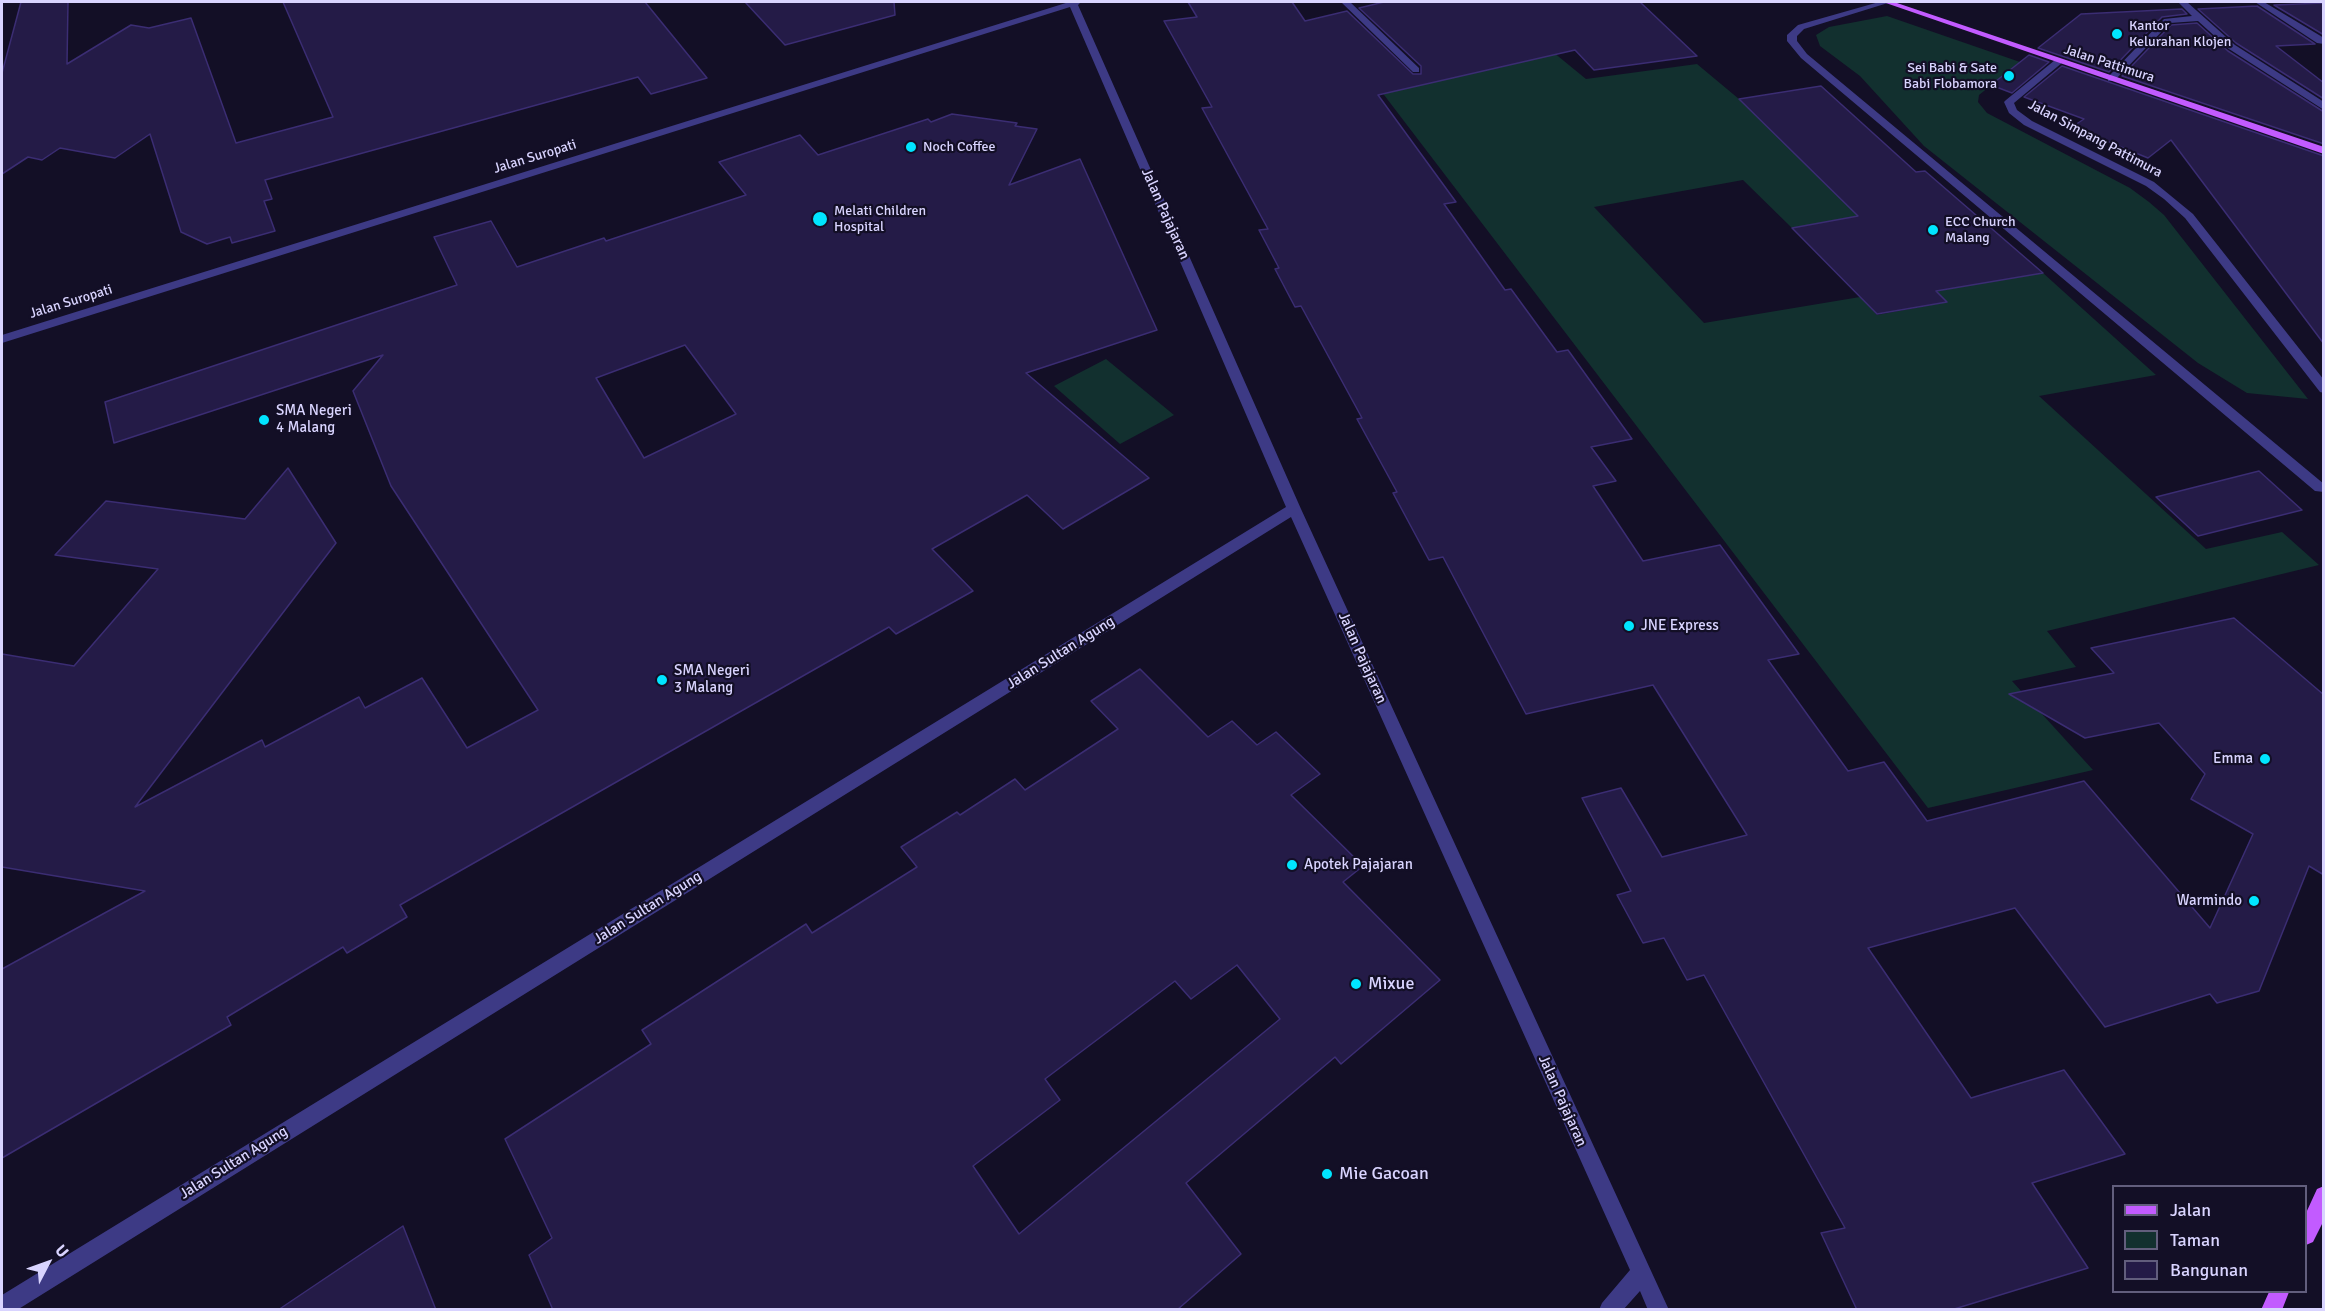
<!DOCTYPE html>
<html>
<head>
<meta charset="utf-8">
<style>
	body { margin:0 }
	#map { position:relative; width:2325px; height:1311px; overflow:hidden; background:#130f26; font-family:Signika,sans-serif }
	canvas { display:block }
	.frame { position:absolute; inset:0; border:3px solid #d9d4ff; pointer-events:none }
	.legend { position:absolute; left:2112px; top:1185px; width:195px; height:108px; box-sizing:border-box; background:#130f26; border:2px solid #625e7d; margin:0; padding:8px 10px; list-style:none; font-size:18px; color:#d9d4ff }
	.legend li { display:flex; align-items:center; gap:12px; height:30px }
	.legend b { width:30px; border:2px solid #625e7d }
	.north { position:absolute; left:18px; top:1233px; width:60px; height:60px; -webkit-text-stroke:4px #130f26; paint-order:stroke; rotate:49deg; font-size:16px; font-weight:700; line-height:24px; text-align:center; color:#d9d4ff }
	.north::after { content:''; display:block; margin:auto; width:21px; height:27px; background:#d9d4ff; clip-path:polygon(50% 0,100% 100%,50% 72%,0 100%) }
</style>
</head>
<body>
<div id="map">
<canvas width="2325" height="1311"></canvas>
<div class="frame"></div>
<ul class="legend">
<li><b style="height:8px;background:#c25bff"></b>Jalan</li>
<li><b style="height:16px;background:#12302f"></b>Taman</li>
<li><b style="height:16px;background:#241b47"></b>Bangunan</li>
</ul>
<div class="north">U</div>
</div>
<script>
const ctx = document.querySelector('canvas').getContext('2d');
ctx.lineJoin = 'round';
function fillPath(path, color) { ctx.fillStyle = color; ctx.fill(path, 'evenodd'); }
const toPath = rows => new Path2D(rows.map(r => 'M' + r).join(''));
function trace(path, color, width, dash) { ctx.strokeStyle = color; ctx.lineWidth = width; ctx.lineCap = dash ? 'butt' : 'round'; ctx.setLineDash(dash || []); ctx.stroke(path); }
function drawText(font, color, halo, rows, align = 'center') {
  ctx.font = font + ' Signika,sans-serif'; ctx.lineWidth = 4.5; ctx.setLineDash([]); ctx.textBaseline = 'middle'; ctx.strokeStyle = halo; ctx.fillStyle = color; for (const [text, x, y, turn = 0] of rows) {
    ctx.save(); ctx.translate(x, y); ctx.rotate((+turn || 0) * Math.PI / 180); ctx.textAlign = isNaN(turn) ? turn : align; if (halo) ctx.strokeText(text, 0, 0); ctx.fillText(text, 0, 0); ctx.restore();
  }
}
fillPath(toPath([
	[1887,16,2020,62,1979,95,1978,102,1987,113,2130,188,2149,202,2164,215,2308,399,2247,393,2198,363,1924,146,1860,76,1820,46,1816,35,1829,27],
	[1553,52,1586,79,1697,64,1739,99,1858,216,1792,228,1743,180,1594,207,1704,323,1860,297,1877,315,1947,302,1936,291,2043,273,2156,375,2039,396,2206,549,2282,532,2319,565,2047,631,2076,667,2012,681,2093,770,1928,808,1378,87],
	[1106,359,1174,415,1120,444,1054,386]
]), '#12302f');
const building = toPath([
	[21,2,68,2,67,64,131,25,149,28,191,18,236,143,333,117,283,2,645,2,707,78,651,94,638,77,265,180,272,199,264,201,275,231,232,243,230,237,207,244,181,232,150,134,115,158,60,148,42,160,28,157,2,174,2,73,21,2],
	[745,2,894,2,895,15,785,45,745,2],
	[1188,2,1292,2,1305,21,1347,11,1413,74,1421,74,1421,66,1359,8,1384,2,1640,2,1697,56,1594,70,1575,50,1378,95,1456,202,1444,204,1505,290,1511,289,1557,352,1568,350,1632,439,1591,447,1616,481,1593,486,1643,561,1720,545,1799,654,1768,660,1848,771,1884,762,1927,821,2084,781,2210,928,2253,834,2191,799,2205,774,2159,723,2085,738,2009,694,2114,673,2091,648,2234,618,2324,695,2324,875,2309,866,2259,991,2217,1003,2210,994,2105,1027,2015,908,1868,948,1971,1098,2064,1070,2125,1154,2032,1183,2088,1268,1951,1310,1857,1310,1821,1233,1845,1228,1704,975,1687,980,1664,938,1643,943,1617,895,1631,891,1582,798,1621,788,1662,857,1747,835,1653,685,1526,714,1443,557,1429,560,1393,493,1397,492,1357,419,1362,418,1301,306,1295,307,1275,269,1279,268,1259,230,1268,229,1202,108,1212,107,1164,21,1197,17,1188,2],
	[2324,3,2324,35,2274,5,2324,3],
	[2257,6,2315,44,2276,46,2324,83,2324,99,2236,43,2198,9,2257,6],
	[2182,9,2187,14,2162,17,2109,72,2038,48,2081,14,2182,9],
	[2197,23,2228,51,2324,112,2324,144,2122,76,2171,25,2197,23],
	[2029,55,2049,62,2012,93,1991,85,2029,55],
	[2062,66,2324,156,2324,344,2171,140,2148,158,2072,127,2084,119,2024,97,2062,66],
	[1821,86,1916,172,1925,171,2043,273,1936,291,1947,302,1877,314,1792,228,1858,216,1739,99,1821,86],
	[952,114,1017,123,1015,126,1037,129,1009,185,1080,159,1157,330,1026,373,1149,478,1063,529,1027,495,932,549,973,591,896,634,889,627,400,905,407,917,347,953,343,947,227,1017,231,1025,2,1158,2,969,145,891,2,867,2,654,74,666,158,569,55,555,106,501,245,519,288,468,336,543,135,807,262,740,265,747,359,697,365,708,422,678,467,748,538,710,391,486,353,391,383,355,114,443,105,402,457,285,434,237,491,221,517,267,604,238,606,241,746,195,719,162,800,135,818,155,928,119,931,122,952,114],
	[685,345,736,414,644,458,596,378,685,345],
	[2259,471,2302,510,2198,536,2156,497,2259,471],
	[1140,669,1208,737,1232,721,1257,745,1276,732,1320,774,1291,795,1363,866,1343,882,1440,980,1341,1064,1335,1057,1186,1183,1241,1254,1177,1310,553,1310,529,1255,552,1238,505,1139,651,1044,642,1030,806,924,812,933,917,867,901,847,957,812,960,815,1015,779,1025,790,1118,729,1091,701,1140,669],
	[1237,965,1280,1019,1019,1234,973,1166,1060,1100,1045,1079,1175,981,1191,999,1237,965],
	[403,1226,436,1310,278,1310,403,1226]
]);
fillPath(building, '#241b47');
trace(building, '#3b2d73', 1.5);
fillPath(toPath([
	[1069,2,1081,2,1078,5,1301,509,1669,1310,1648,1310,1640,1291,1623,1310,1599,1310,1602,1303,1630,1270,1291,517,17,1310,2,1310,2,1295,1286,507,1070,7,2,343,2,335,1069,2],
	[1341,2,1350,2,1419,68,1419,72,1413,72,1341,2],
	[1879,2,1891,2,1804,29,1797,36,1797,41,1807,54,2324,484,2324,492,2315,491,1801,58,1787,41,1787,35,1798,25,1879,2],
	[2178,2,2187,2,2235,45,2324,102,2324,110,2229,49,2198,21,2170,23,2114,81,2108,81,2108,77,2164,19,2192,16,2178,2],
	[2255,2,2264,2,2324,38,2324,44,2317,43,2255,2],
	[2055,60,2063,62,2014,103,2017,110,2032,121,2154,182,2193,214,2324,380,2324,393,2320,392,2185,218,2164,199,2146,186,2024,125,2009,113,2004,102,2006,100,2055,60]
]), '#3d3a85');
fillPath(toPath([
	[1883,2,1894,2,2324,147,2324,154,1883,2],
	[2324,1186,2324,1220,2313,1242,2306,1245,2306,1213,2317,1189,2324,1186],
	[2269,1292,2289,1292,2282,1310,2261,1310,2269,1292]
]), '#c25bff');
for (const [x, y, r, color] of [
	[2117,34,6,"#00e5ff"],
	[2009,76,6,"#00e5ff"],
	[911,147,6,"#00e5ff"],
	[820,219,8,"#00e5ff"],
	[1933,230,6,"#00e5ff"],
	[264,420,6,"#00e5ff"],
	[1629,626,6,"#00e5ff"],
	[662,680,6,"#00e5ff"],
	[2265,759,6,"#00e5ff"],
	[1292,865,6,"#00e5ff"],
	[2254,901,6,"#00e5ff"],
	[1356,984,6,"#00e5ff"],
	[1327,1174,6,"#00e5ff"]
]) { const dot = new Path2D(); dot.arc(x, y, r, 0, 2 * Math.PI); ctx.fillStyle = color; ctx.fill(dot); trace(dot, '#130f26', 2); }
drawText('14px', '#d9d4ff', '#130f26', [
	["Kantor",2129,26],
	["Kelurahan Klojen",2129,42],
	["Sei Babi & Sate",1997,68,"right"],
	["Babi Flobamora",1997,84,"right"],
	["Noch Coffee",923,147],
	["Melati Children",834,211],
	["Hospital",834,227],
	["ECC Church",1945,222],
	["Malang",1945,238]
], 'left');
drawText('14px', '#d9d4ff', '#130f26', [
	["Jalan Pattimura",2109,64,18],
	["Jalan Simpang Pattimura",2095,139,28],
	["Jalan Suropati",535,157,-17],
	["Jalan Suropati",71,302,-17]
]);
drawText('15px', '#d9d4ff', '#130f26', [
	["Jalan Pajajaran",1165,214,66],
	["Jalan Sultan Agung",1061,653,-32],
	["Jalan Pajajaran",1362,658,66],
	["Jalan Sultan Agung",648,908,-32],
	["Jalan Pajajaran",1562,1101,66],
	["Jalan Sultan Agung",234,1163,-32]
]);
drawText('15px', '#d9d4ff', '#130f26', [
	["SMA Negeri",276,411],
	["4 Malang",276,428],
	["JNE Express",1641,626],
	["SMA Negeri",674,671],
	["3 Malang",674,688],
	["Emma",2253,759,"right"],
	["Apotek Pajajaran",1304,865],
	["Warmindo",2242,901,"right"]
], 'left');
drawText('18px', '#d9d4ff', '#130f26', [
	["Mixue",1368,984],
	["Mie Gacoan",1339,1174]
], 'left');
</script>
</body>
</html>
